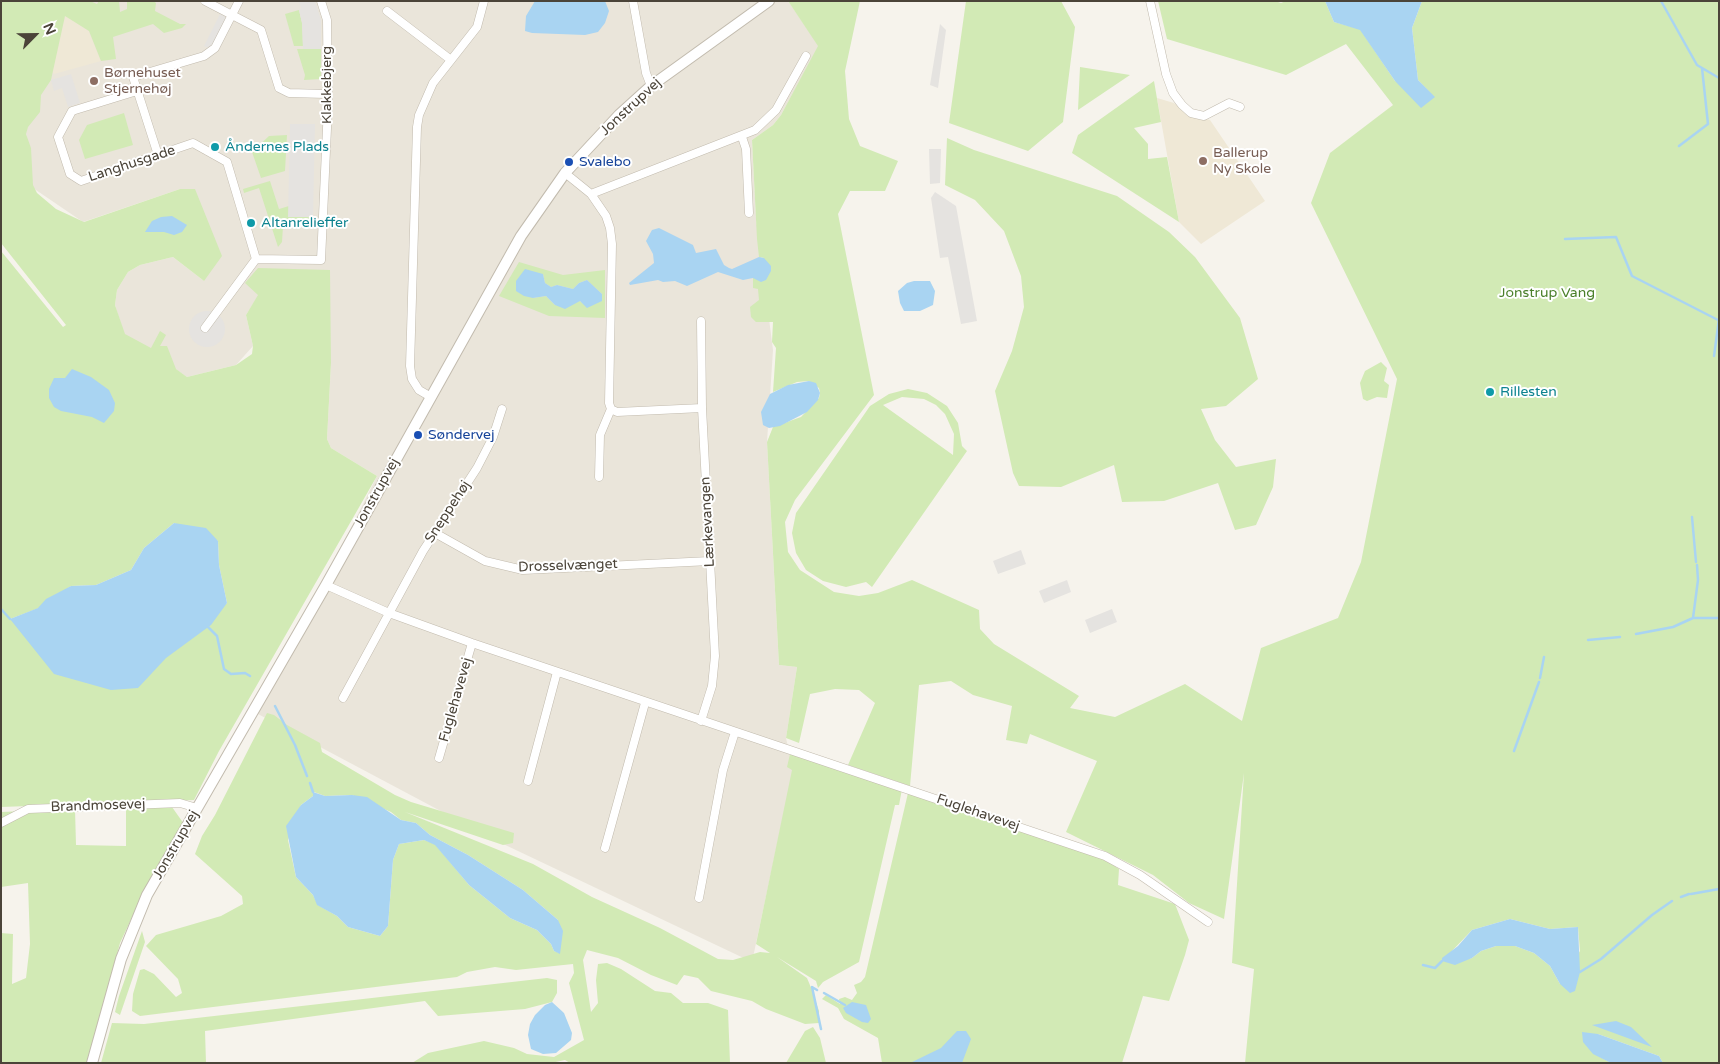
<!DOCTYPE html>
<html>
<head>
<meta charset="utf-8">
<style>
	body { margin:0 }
	#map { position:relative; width:1720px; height:1064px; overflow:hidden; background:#f6f3ec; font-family:"Varela Round",sans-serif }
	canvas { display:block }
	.frame { position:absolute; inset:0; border:2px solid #4b4439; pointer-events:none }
	.north { position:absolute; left:10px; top:10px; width:50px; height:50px; -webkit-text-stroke:4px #fff; paint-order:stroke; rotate:67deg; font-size:14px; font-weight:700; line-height:20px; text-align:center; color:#4b4439 }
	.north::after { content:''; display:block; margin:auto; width:18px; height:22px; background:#4b4439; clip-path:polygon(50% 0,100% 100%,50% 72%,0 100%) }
</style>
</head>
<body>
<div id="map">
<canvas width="1720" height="1064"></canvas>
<div class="frame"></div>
<div class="north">N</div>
</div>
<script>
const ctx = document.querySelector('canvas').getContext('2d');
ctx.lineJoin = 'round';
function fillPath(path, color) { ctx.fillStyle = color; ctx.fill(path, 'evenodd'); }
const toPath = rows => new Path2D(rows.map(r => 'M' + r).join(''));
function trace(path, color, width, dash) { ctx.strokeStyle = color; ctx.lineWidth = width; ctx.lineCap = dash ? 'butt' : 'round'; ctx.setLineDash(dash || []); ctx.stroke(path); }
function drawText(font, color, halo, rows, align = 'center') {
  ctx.font = font + ' "Varela Round",sans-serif'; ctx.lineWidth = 4; ctx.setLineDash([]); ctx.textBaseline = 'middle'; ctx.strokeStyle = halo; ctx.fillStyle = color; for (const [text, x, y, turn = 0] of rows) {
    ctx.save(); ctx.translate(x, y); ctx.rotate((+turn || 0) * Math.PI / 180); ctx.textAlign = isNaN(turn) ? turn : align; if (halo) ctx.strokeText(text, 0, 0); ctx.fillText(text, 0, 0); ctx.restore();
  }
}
fillPath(toPath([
	[1,1,788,1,819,46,781,115,773,125,752,140,756,218,773,350,767,442,779,665,797,667,786,738,793,770,752,962,499,842,258,714,377,476,331,448,327,439,331,363,259,295,246,315,253,346,236,365,187,377,124,334,115,305,117,290,128,272,140,265,173,257,204,281,180,189,83,222,33,188,26,134]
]), '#eae5da');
fillPath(toPath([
	[65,15,89,31,101,61,54,74,52,72],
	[1157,98,1174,103,1191,115,1210,120,1265,201,1201,244,1179,222]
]), '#efe8d6');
fillPath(toPath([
	[1,1,90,1,97,4,99,1,119,1,120,12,127,9,127,1,153,1,156,3,155,11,180,24,186,24,182,28,164,33,153,24,113,37,116,59,101,61,89,31,65,16,51,80,41,95,40,112,28,127,26,134,31,148,33,185,37,193,56,209,84,222,180,189,195,189,222,256,204,281,173,257,140,265,128,272,117,290,115,305,125,334,151,348,160,331,166,335,160,346,167,346,176,369,187,377,236,365,252,354,253,346,246,315,258,295,245,283,258,268,330,270,331,363,327,439,331,448,377,476,219,751,194,800,1,807,1,251,63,327,66,325,1,243],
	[174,523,218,541,219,565,227,603,159,656,10,619,39,608,71,586,96,585,131,570,144,548],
	[788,1,860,1,845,71,849,119,860,146,898,161,885,191,850,191,838,214,874,395,795,500,785,522,788,552,800,570,834,592,859,596,878,593,912,580,979,610,980,629,994,644,1079,696,1070,708,1115,717,1185,684,1242,721,1261,648,1338,618,1361,562,1397,379,1311,203,1330,153,1393,105,1346,44,1286,75,1167,39,1158,1,1275,1,1281,3,1286,1,1325,1,1334,22,1360,29,1395,81,1434,97,1418,80,1412,28,1422,1,1719,1,1719,1063,1663,1063,1659,1056,1598,1034,1593,1053,1611,1063,1245,1063,1254,969,1232,963,1244,773,1224,919,1189,903,1153,875,1066,832,1097,761,1030,734,1027,744,1006,740,1012,706,973,695,951,681,919,685,910,786,848,765,875,703,859,690,835,689,810,694,799,743,786,738,797,667,779,665,767,442,773,427,801,417,819,398,820,393,819,388,809,381,797,382,773,392,776,348,772,342,773,322,756,322,751,317,750,307,759,300,758,289,753,288,753,278,764,258,759,257,757,239,752,140,773,125,781,115,818,46],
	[1510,919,1550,929,1578,927,1580,951,1560,984,1550,966,1534,953,1515,946,1496,946,1481,951,1472,958,1461,961,1449,954,1472,930],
	[966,1,1061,1,1075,27,1063,122,1028,151,949,123],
	[299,10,302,23,303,46,294,46,285,14],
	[297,49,321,49,321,79,304,80,305,75],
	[1080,67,1130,75,1078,110],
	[1154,81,1161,122,1134,128,1148,144,1148,159,1167,157,1179,222,1072,153,1078,135],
	[124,113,133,145,85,159,79,140,87,125],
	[287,135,285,171,261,178,252,152,269,136],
	[947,138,974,150,1117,196,1169,232,1195,257,1240,318,1258,379,1226,406,1201,409,1215,440,1236,467,1276,459,1273,487,1256,525,1235,530,1218,483,1164,501,1122,502,1114,465,1061,487,1019,486,1013,473,995,391,1012,351,1024,307,1021,276,1004,231,975,200,945,185],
	[270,181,279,209,289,206,289,217,313,217,313,226,283,226,282,242,278,247,259,188,244,193,243,189],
	[519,262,563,275,605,270,605,318,549,316,499,296],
	[543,274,545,283,551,287,557,285,573,289,579,283,587,280,602,294,602,300,587,307,580,301,555,305,546,296,533,298],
	[1381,362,1387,368,1384,381,1389,385,1387,398,1377,397,1367,401,1363,399,1360,383,1365,371],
	[908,389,927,393,947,406,958,423,962,446,967,451,872,587,866,582,846,587,823,581,806,570,796,553,792,533,796,513,870,406,889,394],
	[902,397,924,399,936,405,945,414,954,434,953,455,883,405],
	[267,713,274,715,287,725,320,743,322,752,395,795,411,802,514,833,513,843,503,845,405,812,533,864,592,897,660,928,718,959,733,960,760,952,770,953,756,944,792,770,787,767,790,754,902,789,899,805,895,805,859,962,823,982,818,988,816,981,777,957,807,978,812,990,819,1011,819,1023,805,1024,766,1009,752,1001,711,991,698,978,684,975,677,985,651,975,618,958,587,950,583,960,591,1012,598,1003,596,980,598,964,607,963,621,969,655,991,671,993,683,1003,708,1003,728,1010,730,1063,570,1063,565,1060,551,1063,412,1063,428,1053,484,1041,514,1048,527,1054,554,1057,584,1040,569,983,574,973,573,964,516,970,495,967,467,972,457,977,140,1016,132,1011,133,994,140,970,144,969,154,974,176,997,182,993,178,979,146,946,156,935,221,916,243,904,242,896,195,854,202,836,215,815],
	[314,792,325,796,352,795,391,812,401,820,416,823,430,835,468,855,523,890,558,920,560,953,554,951,551,944,537,930,510,918,469,885,435,844,424,840,399,844,393,860,388,926,380,936,348,927,337,916,318,905,313,895,296,877,288,840,301,805,313,796],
	[908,793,1104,859,1119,869,1118,885,1175,904,1189,940,1185,955,1169,1001,1143,996,1122,1063,882,1063,878,1038,844,1019,838,1008,822,999,826,995,840,1004,839,999,845,997,852,1000,857,993,854,985,861,982,865,977],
	[126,807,172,807,184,824,148,883,120,943,88,1063,1,1063,1,933,13,934,12,984,26,978,30,944,28,883,1,887,1,812,75,809,76,845,126,846],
	[142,931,145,942,120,1015,115,1012,119,996],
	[547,978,557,980,557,993,552,1002,525,1009,438,1016,425,1001,205,1031,206,1063,101,1063,112,1023,144,1024],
	[813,1027,820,1038,826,1063,786,1063,805,1031]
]), '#d2eab5');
fillPath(toPath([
	[299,1,315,1,321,20,321,49,303,49,302,23,299,10,301,8],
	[220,14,226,17,211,49,204,46],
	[940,24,946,30,938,88,930,85],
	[71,74,80,103,68,107,62,88,54,91,51,80],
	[290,124,315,124,313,217,288,217],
	[929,149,941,149,940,183,930,184],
	[935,192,956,206,977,321,961,324,948,257,940,258,931,198],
	'189 329a18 18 0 1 1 36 0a18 18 0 1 1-36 0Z',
	[1021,550,1026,564,998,574,993,561],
	[1067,580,1071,592,1044,603,1039,591],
	[1112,609,1117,622,1090,633,1085,620]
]), '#e5e3e0');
fillPath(toPath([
	[535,1,605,1,609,11,605,23,598,32,585,35,532,33,525,31,526,16],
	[1325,1,1422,1,1412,28,1418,80,1435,97,1421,108,1395,81,1360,30,1334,22],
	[172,216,187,225,182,232,174,235,164,232,145,232,152,221,161,217],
	[659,228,693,245,696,253,716,249,724,265,729,268,732,269,759,257,764,258,771,266,771,271,766,280,761,282,753,278,743,280,718,272,687,286,675,281,663,282,658,280,630,285,629,283,654,263,653,254,646,241,652,230],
	[525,269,543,274,545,283,551,287,557,285,573,289,579,283,587,280,602,294,602,301,587,308,580,301,565,309,555,305,546,296,533,298,524,296,516,291,516,281],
	[914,281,930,281,935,291,933,305,920,311,904,311,900,303,898,291,907,283],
	[72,369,91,377,109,390,115,403,114,411,104,423,92,417,61,411,54,407,49,398,49,389,54,378,65,378],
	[809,381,816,383,820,393,818,400,807,412,780,426,769,428,763,425,761,412,770,394,788,385],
	[174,523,206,528,218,541,219,565,227,603,211,625,166,658,138,688,111,690,54,674,10,619,38,608,46,599,71,586,96,585,131,570,144,548],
	[313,792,325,796,352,795,367,797,401,820,416,823,430,835,468,855,523,890,558,920,563,931,560,954,554,951,551,944,537,930,510,918,469,885,435,845,424,840,399,844,393,860,388,926,380,936,348,927,337,916,317,905,313,895,296,877,286,826,301,805,313,796],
	[1510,919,1550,929,1578,927,1580,972,1575,991,1570,993,1560,984,1550,966,1534,953,1515,946,1496,946,1481,951,1472,958,1455,965,1442,961,1442,958,1458,946,1472,930],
	[552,1002,564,1013,572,1033,571,1040,556,1053,543,1054,531,1049,528,1035,530,1024,535,1015,545,1005],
	[852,1002,866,1005,871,1019,868,1023,862,1022,846,1013,843,1008],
	[1616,1021,1631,1027,1652,1047,1592,1025],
	[957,1031,966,1031,971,1039,962,1063,910,1063,941,1048],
	[1582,1032,1598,1034,1659,1056,1663,1063,1611,1063,1593,1054,1583,1042]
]), '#a9d4f2');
trace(toPath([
	[1661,1,1697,65,1719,78],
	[1679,146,1708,124,1702,68],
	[1565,239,1616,237,1632,276,1718,320],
	[1714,356,1719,319],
	[1692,517,1696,562],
	[1,609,10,619],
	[1693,618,1719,618],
	[208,627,217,636,224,669,231,674,245,673,250,676],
	[1636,634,1673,627,1693,618,1698,580,1697,565],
	[1588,640,1620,637],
	[1540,678,1544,657],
	[275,706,295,745,307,776],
	[1514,751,1539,682],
	[310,783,313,792],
	[1691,894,1719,889],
	[1681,897,1689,894],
	[1423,965,1435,968,1442,961],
	[1580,972,1601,959,1652,915,1672,901],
	[817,990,812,987,821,1029],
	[824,993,845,1005]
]), '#a9d4f2', 2.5);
const minor = toPath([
	[205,1,261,30,279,88,289,93,326,94],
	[633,1,646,73,651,86],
	[1150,1,1166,74,1173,93,1182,105,1191,113,1204,116,1229,103,1240,107],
	[387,11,451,60],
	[137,91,72,111,58,137,70,174,81,181,193,143,227,162,256,259,321,260,328,106,327,20,321,1],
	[742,137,746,149,749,213],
	[158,155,133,77,204,56,215,48,239,1],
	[565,173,591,194,606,216,610,228,612,244,609,403,611,409,617,412,702,408],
	[591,194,755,130,776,110,806,56],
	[205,328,256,259],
	[431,397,419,390,412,379,410,366,417,127,419,115,433,83,477,27,484,1],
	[599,477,600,435,611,409],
	[435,533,485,561,523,570,710,561],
	[326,585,389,613,472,643,1105,856,1140,875,1208,922],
	[343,698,423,551,477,468,493,437,502,409],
	[701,721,712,686,715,656,702,408,701,321],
	[439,758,472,643],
	[528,781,557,672],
	[1,823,28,809,180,803,197,808],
	[605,848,645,703],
	[699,898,723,770,735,732]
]);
const tertiary = toPath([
	[92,1063,121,959,147,895,326,585,521,236,565,173,619,115,651,86,769,1]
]);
trace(minor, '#c2bbae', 9);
trace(tertiary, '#c2bbae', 12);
trace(minor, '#fff', 8);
trace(tertiary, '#fff', 10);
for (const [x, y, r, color] of [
	[94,81,5,"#8d6e63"],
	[215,147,5,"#0f9aa8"],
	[1203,161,5,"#8d6e63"],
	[569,162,5,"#1a4fb4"],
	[251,223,5,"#0f9aa8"],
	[1490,392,5,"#0f9aa8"],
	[418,435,5,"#1a4fb4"]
]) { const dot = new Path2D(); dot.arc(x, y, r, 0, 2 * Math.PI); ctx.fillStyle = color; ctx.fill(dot); trace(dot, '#fff', 2); }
drawText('14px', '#785e54', '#fff', [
	["Børnehuset",104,73],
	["Stjernehøj",104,89],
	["Ballerup",1213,153],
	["Ny Skole",1213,169]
], 'left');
drawText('14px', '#4b4439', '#fff', [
	["Klakkebjerg",327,85,-90],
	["Jonstrupvej",631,107,-43],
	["Langhusgade",132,164,-18],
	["Jonstrupvej",377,493,-61],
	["Sneppehøj",448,512,-57],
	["Lærkevangen",708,522,-93],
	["Drosselvænget",568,566,-2],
	["Fuglehavevej",456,700,-74],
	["Brandmosevej",98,806,-2],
	["Fuglehavevej",978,813,19],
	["Jonstrupvej",176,845,-60]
]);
drawText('14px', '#0d838f', '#fff', [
	["Åndernes Plads",225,147],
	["Altanrelieffer",261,223],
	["Rillesten",1500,392]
], 'left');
drawText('14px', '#164399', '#fff', [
	["Svalebo",579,162],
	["Søndervej",428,435]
], 'left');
drawText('14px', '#4a7f2a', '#fff', [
	["Jonstrup Vang",1547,293]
]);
</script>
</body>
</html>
